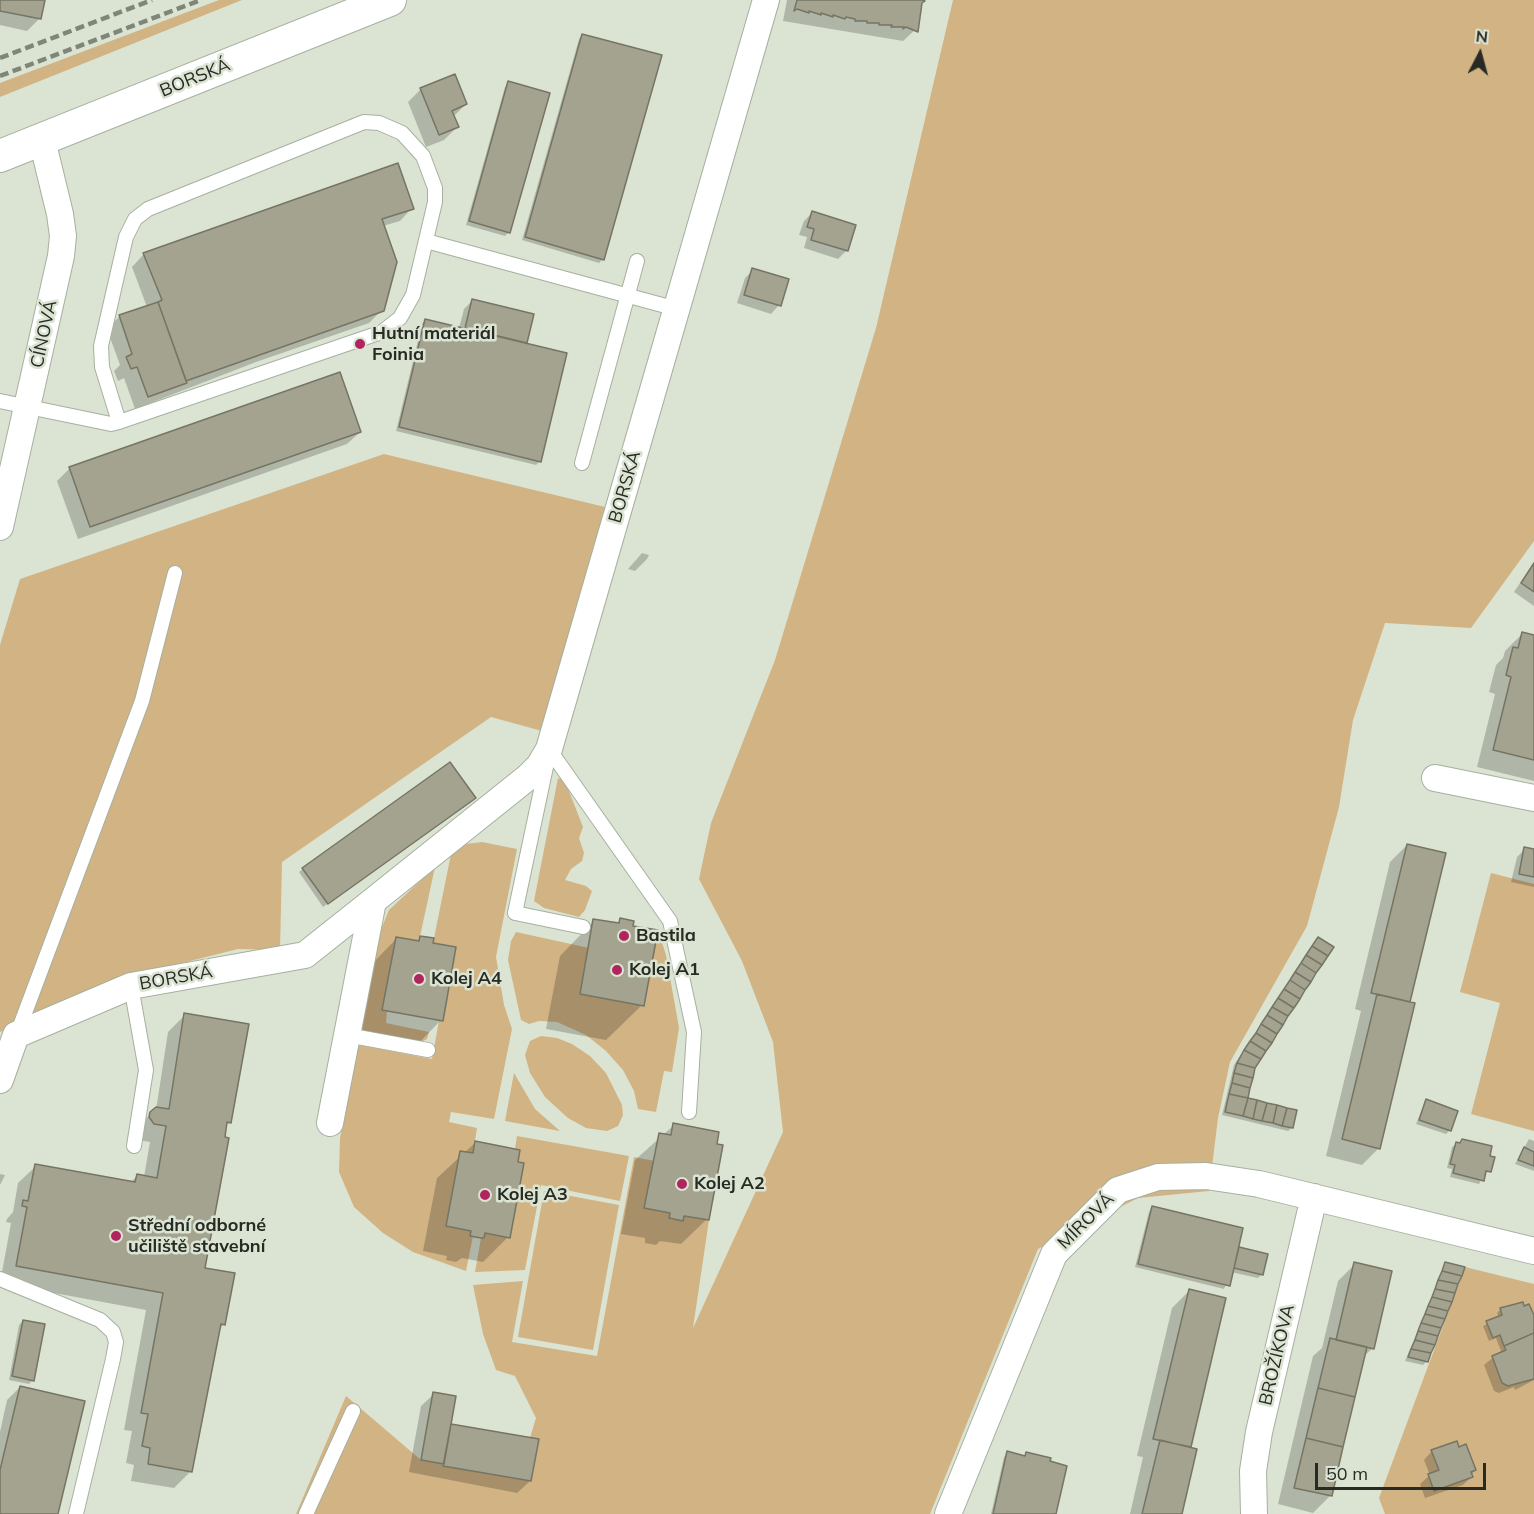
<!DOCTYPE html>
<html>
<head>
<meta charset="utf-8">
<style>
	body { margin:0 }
	#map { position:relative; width:1534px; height:1514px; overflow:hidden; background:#dbe4d2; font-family:Mulish,sans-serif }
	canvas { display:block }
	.north { position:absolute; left:1450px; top:24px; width:60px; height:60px; -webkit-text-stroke:4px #dbe4d2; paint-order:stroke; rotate:6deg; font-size:16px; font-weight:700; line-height:24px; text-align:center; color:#272b24 }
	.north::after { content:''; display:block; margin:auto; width:21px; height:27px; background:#272b24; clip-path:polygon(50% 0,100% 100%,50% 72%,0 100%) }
	.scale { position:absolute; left:1315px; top:1463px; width:171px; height:27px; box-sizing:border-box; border:3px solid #272b24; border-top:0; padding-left:8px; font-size:18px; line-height:21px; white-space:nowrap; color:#272b24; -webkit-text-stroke:4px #dbe4d2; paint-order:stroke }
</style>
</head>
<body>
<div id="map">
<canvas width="1534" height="1514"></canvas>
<div class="north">N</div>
<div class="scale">50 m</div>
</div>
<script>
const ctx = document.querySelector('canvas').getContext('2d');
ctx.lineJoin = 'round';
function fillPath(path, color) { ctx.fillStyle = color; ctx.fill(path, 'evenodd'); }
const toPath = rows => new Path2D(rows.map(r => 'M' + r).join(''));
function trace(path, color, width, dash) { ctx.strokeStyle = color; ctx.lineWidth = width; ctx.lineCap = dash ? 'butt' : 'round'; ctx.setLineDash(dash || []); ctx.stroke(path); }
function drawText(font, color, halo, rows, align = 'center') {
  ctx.font = font + ' Mulish,sans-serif'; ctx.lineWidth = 5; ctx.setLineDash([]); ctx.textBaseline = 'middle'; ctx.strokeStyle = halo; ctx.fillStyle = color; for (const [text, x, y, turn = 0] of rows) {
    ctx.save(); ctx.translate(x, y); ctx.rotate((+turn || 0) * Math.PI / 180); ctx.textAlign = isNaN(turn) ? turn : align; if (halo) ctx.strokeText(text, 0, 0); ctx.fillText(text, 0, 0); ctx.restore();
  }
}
fillPath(toPath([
	[219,0,242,0,0,97,0,83],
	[953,0,1534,0,1534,541,1471,628,1385,623,1353,720,1339,807,1307,926,1230,1062,1218,1118,1209,1191,1138,1198,1038,1249,930,1514,296,1514,346,1396,421,1460,531,1481,539,1440,530,1438,536,1418,515,1376,496,1370,483,1334,473,1285,523,1281,512,1342,597,1356,634,1157,655,1161,645,1208,670,1213,669,1218,682,1220,684,1216,709,1220,693,1328,783,1132,773,1042,742,961,699,879,711,823,775,660,876,328],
	[384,454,605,507,542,731,491,717,282,862,280,950,238,949,118,979,0,1032,0,645,20,579],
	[558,778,565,781,583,827,579,838,584,853,582,861,571,869,565,880,586,886,592,891,585,910,579,917,544,908,534,901],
	[482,842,517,849,496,957,504,1005,512,1029,494,1119,451,1112,449,1122,477,1128,473,1153,460,1151,447,1226,471,1231,473,1236,466,1271,413,1252,383,1233,354,1207,339,1172,340,1139,355,1049,360,1045,432,1059,439,1021,443,1021,456,948,433,943,451,854,458,845],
	[435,867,419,941,396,937,382,1010,387,1011,386,1023,429,1032,427,1039,421,1042,364,1031,359,1026,380,932,389,910],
	[1491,873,1534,884,1534,1131,1471,1114,1500,1003,1460,992],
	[658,930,666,955,679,1028,672,1072,664,1071,656,1112,638,1109,634,1091,623,1070,606,1051,586,1035,557,1022,539,1021,529,1024,521,1020,508,960,511,941,516,932,589,948,580,994,644,1006],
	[541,1036,557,1038,572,1044,590,1056,606,1073,622,1105,623,1115,618,1126,607,1131,586,1128,568,1118,545,1097,530,1073,525,1055,530,1041],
	[514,1073,535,1109,560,1131,505,1121],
	[517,1136,629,1156,620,1201,541,1185,525,1270,475,1272,481,1238,485,1233,510,1238,524,1163,518,1162,520,1150,515,1149],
	[544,1191,619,1205,593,1350,518,1337],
	[1465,1267,1534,1284,1534,1514,1385,1514,1379,1498]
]), '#d1b384');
fillPath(toPath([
	[0,0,43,0,40,18,27,31,0,25],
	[787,0,921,0,916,29,903,41,783,21],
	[582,35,603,259,599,263,522,240,579,39],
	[509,83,509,232,505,236,466,225,505,87],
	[421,89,466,104,453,117,457,127,444,140,426,147,408,102],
	[412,208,400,221,383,226,382,310,369,323,256,362,135,409,124,378,118,381,114,371,120,365,107,329,120,316,147,307,132,267,144,254],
	[812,213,847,250,838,259,804,248,807,237,799,235,804,221],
	[753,270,787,280,779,305,771,314,737,303,745,278],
	[472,301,532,315,525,344,540,461,536,465,396,431,422,324,425,320,459,328,464,309],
	[360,432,347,444,78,539,57,481,70,468],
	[642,553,649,555,647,559,635,571,628,569],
	[1534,562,1534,606,1514,592],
	[1522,634,1534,637,1534,781,1477,767,1495,694,1489,692,1496,665,1503,658,1505,651],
	[471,802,323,907,299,872,303,869],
	[1407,845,1408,1003,1379,1148,1362,1165,1326,1156,1361,1011,1355,1009,1390,862],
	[1525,849,1534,851,1534,887,1511,882,1517,857],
	[595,920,616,924,620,920,642,1005,606,1040,546,1029,560,956],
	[397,938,416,942,421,938,441,1020,416,1046,358,1035,372,964],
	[1315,942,1254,1068,1246,1099,1292,1128,1288,1131,1222,1115,1234,1065],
	[185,1015,230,1122,225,1127,203,1269,224,1324,219,1329,191,1471,174,1488,131,1481,134,1465,126,1463,132,1431,124,1430,146,1310,0,1283,11,1223,6,1222,7,1219,13,1212,18,1183,36,1166,131,1182,137,1176,144,1177,150,1142,137,1140,133,1130,156,1110,168,1032],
	[1426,1100,1450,1130,1446,1134,1416,1124],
	[674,1125,707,1219,681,1244,660,1241,656,1245,645,1243,645,1238,621,1234,635,1160],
	[1529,1139,1534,1141,1534,1171,1515,1164],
	[1462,1140,1488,1157,1490,1171,1484,1174,1479,1184,1450,1177,1452,1169,1447,1168,1452,1147],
	[475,1143,508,1237,483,1262,462,1258,456,1262,446,1260,447,1256,423,1251,437,1178],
	[0,1174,5,1175,0,1185],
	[1152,1208,1237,1248,1266,1255,1262,1274,1258,1278,1231,1272,1224,1289,1135,1267,1149,1212],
	[1355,1264,1373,1348,1363,1357,1330,1496,1313,1513,1278,1504,1313,1356,1322,1348,1338,1281],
	[1446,1264,1427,1361,1423,1365,1405,1361],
	[1189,1291,1225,1299,1189,1448,1180,1514,1130,1514,1143,1457,1137,1456,1172,1308],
	[1522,1304,1534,1320,1534,1380,1515,1390,1514,1387,1499,1393,1494,1391,1484,1365,1501,1351,1496,1338,1489,1341,1483,1326,1499,1318,1497,1313,1500,1310],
	[23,1321,33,1380,29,1384,9,1380,19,1325],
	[20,1387,57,1514,0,1514,0,1432,7,1400],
	[434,1394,449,1425,530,1481,517,1493,409,1472,421,1406],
	[1458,1449,1474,1470,1471,1477,1463,1485,1425,1498,1420,1484,1430,1475,1424,1460,1432,1451],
	[1008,1453,1023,1457,1026,1454,1048,1463,1054,1514,991,1514,1004,1457]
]), '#0003');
const building = toPath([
	[0,0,45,0,41,19,0,11,0,0],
	[797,0,922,0,925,1,922,3,918,32,906,27,903,29,904,27,891,27,892,25,879,25,879,23,867,23,867,21,855,21,855,19,846,17,845,19,833,15,833,17,821,13,821,15,809,11,809,13,797,9,794,11,797,0],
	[582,34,662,55,604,260,525,237,582,34],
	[455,74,467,104,452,111,459,127,439,135,420,88,455,74],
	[508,81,550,93,510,233,469,221,508,81],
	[398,163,414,209,382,219,397,262,384,311,186,381,158,302,162,300,143,253,398,163],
	[812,211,856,225,848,251,811,240,814,229,807,227,812,211],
	[752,268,789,279,781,306,744,295,752,268],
	[472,299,534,314,527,343,465,328,472,299],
	[158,302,187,383,148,397,137,367,131,369,126,357,132,354,119,315,158,302],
	[425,319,567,353,541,462,399,427,425,319],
	[340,372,361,432,90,527,69,467,340,372],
	[1534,563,1534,592,1521,583,1534,563],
	[1522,632,1534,635,1534,760,1493,750,1511,677,1506,675,1513,647,1518,648,1522,632],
	[450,762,476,798,328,904,302,868,450,762],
	[1407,844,1446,853,1410,1002,1371,993,1407,844],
	[1524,847,1534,849,1534,877,1519,874,1524,847],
	[620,918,634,921,633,926,658,930,644,1006,580,994,593,919,619,923,620,918],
	[420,936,434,938,433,943,456,947,443,1021,382,1010,396,937,419,941,420,936],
	[1318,937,1334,947,1328,956,1312,946,1318,937],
	[1312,946,1328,956,1322,965,1306,955,1312,946],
	[1306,955,1322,965,1316,973,1301,963,1306,955],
	[1301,963,1316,973,1311,982,1295,972,1301,963],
	[1295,972,1311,982,1305,990,1290,980,1295,972],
	[1290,980,1305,990,1300,999,1284,989,1290,980],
	[1284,989,1300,999,1294,1008,1278,998,1284,989],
	[1377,994,1415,1003,1380,1149,1342,1139,1377,994],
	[1278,998,1294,1008,1288,1016,1272,1007,1278,998],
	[1272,1007,1288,1016,1283,1025,1267,1015,1272,1007],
	[184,1013,249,1024,231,1123,227,1122,225,1137,229,1138,205,1268,235,1273,225,1325,221,1324,192,1472,148,1464,150,1448,142,1446,148,1414,141,1413,163,1293,16,1266,27,1207,22,1206,23,1200,28,1201,35,1164,135,1182,137,1174,157,1178,166,1126,154,1124,149,1117,150,1112,156,1107,169,1109,184,1013],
	[1267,1015,1283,1025,1277,1034,1261,1024,1267,1015],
	[1261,1024,1277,1034,1272,1043,1256,1033,1261,1024],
	[1256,1033,1272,1043,1266,1051,1250,1041,1256,1033],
	[1250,1041,1266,1051,1261,1059,1244,1050,1250,1041],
	[1244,1050,1261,1059,1255,1068,1237,1063,1244,1050],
	[1237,1063,1255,1068,1253,1078,1234,1073,1237,1063],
	[1234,1073,1253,1078,1250,1088,1232,1083,1234,1073],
	[1232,1083,1250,1088,1248,1098,1229,1094,1232,1083],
	[1229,1094,1248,1098,1243,1116,1225,1112,1229,1094],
	[1248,1098,1257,1100,1253,1119,1243,1116,1248,1098],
	[1426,1099,1458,1111,1451,1131,1419,1120,1426,1099],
	[1257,1100,1267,1103,1262,1121,1253,1119,1257,1100],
	[1267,1103,1277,1105,1273,1123,1262,1121,1267,1103],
	[1277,1105,1287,1108,1282,1126,1273,1123,1277,1105],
	[1287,1108,1297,1110,1293,1128,1282,1126,1287,1108],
	[673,1123,719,1132,717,1144,723,1145,709,1220,684,1216,683,1221,669,1218,670,1213,644,1208,659,1133,671,1135,673,1123],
	[1462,1139,1492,1146,1490,1156,1495,1157,1491,1172,1486,1171,1484,1181,1453,1173,1455,1165,1450,1164,1456,1142,1460,1143,1462,1139],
	[475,1141,520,1150,518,1162,524,1163,510,1238,485,1233,484,1238,481,1238,470,1236,471,1231,446,1226,460,1151,473,1153,475,1141],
	[1524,1147,1534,1152,1534,1166,1518,1160,1524,1147],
	[1152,1206,1243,1228,1230,1286,1138,1264,1152,1206],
	[1239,1247,1268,1254,1263,1275,1234,1268,1239,1247],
	[1354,1262,1392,1271,1374,1349,1336,1340,1354,1262],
	[1445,1262,1465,1267,1462,1276,1442,1271,1445,1262],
	[1442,1271,1462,1276,1458,1284,1438,1280,1442,1271],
	[1438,1280,1458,1284,1455,1293,1435,1289,1438,1280],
	[1189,1289,1226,1298,1191,1447,1153,1439,1189,1289],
	[1435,1289,1455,1293,1452,1302,1432,1297,1435,1289],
	[1432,1297,1452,1302,1448,1311,1428,1306,1432,1297],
	[1523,1302,1524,1306,1529,1304,1534,1315,1534,1333,1504,1346,1500,1335,1493,1338,1486,1321,1502,1315,1500,1308,1523,1302],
	[1428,1306,1448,1311,1445,1319,1425,1314,1428,1306],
	[1425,1314,1445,1319,1441,1328,1421,1323,1425,1314],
	[23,1320,45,1324,34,1381,12,1376,23,1320],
	[1421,1323,1441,1328,1438,1336,1418,1331,1421,1323],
	[1418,1331,1438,1336,1435,1345,1415,1340,1418,1331],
	[1534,1333,1534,1379,1508,1386,1502,1383,1492,1356,1506,1350,1504,1346,1534,1333],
	[1330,1338,1367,1347,1355,1397,1318,1388,1330,1338],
	[1415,1340,1435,1345,1431,1353,1411,1349,1415,1340],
	[1411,1349,1431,1353,1428,1362,1408,1357,1411,1349],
	[20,1386,85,1401,58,1514,0,1514,0,1470,20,1386],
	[1318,1388,1355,1397,1343,1447,1306,1438,1318,1388],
	[433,1392,456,1396,444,1464,421,1460,433,1392],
	[451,1424,539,1439,531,1481,443,1466,451,1424],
	[1306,1438,1343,1447,1332,1496,1294,1488,1306,1438],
	[1160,1440,1197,1449,1182,1514,1142,1514,1160,1440],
	[1457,1441,1459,1447,1466,1444,1476,1470,1471,1472,1473,1477,1434,1491,1428,1474,1439,1470,1431,1450,1457,1441],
	[1007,1451,1025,1456,1026,1452,1051,1458,1050,1461,1067,1466,1056,1514,993,1514,1007,1451]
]);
fillPath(building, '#a4a390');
trace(building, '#767564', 1.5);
const service = toPath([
	[426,241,677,309],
	[0,401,111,424,119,422,382,332,400,318,413,295,435,202,435,188,423,156,402,133,379,123,364,122,148,209,135,219,126,237,101,346,102,367,119,422],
	[582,463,637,261],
	[549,749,670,921,694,1032,689,1112],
	[547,762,515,913,583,927],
	[131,986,146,1070,134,1146],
	[17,1034,142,701,175,573],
	[347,1035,428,1050],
	[0,1279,100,1320,113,1332,116,1342,113,1359,76,1514],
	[306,1514,353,1411]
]);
const minor = toPath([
	[0,527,61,256,63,236,60,214,42,140],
	[1435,778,1534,798],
	[0,1080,16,1035,131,986,305,955,373,901],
	[330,1123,373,901,528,777,539,766,549,749,766,0],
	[948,1514,1054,1254,1118,1190,1158,1177,1206,1176,1259,1184,1534,1251],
	[1254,1514,1253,1471,1259,1432,1314,1197]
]);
const tertiary = toPath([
	[0,156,390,0]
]);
trace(service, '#a6b09f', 16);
trace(minor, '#a6b09f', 28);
trace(tertiary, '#a6b09f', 34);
trace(service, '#fff', 14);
trace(minor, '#fff', 26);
trace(tertiary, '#fff', 32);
trace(toPath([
	[0,58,152,0],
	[0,76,201,0]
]), '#7f8579', 4.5, [9, 4.5]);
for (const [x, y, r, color] of [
	[360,344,6,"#b0245f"],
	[624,936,6,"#b0245f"],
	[617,970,6,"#b0245f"],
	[419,979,6,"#b0245f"],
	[682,1184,6,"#b0245f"],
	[485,1195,6,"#b0245f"],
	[116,1236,6,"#b0245f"]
]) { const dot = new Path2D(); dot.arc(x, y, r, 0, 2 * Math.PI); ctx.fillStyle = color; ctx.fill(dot); trace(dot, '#dbe4d2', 2); }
drawText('18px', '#272b24', '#dbe4d2', [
	["BORSKÁ",195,78,-22],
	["CÍNOVÁ",44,334,-78],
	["BORSKÁ",625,487,-74],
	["BORSKÁ",176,978,-10],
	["MÍROVÁ",1086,1221,-45],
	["BROŽÍKOVA",1277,1355,-77]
]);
drawText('bold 18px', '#272b24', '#dbe4d2', [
	["Hutní materiál",372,334],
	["Foinia",372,355],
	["Bastila",636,936],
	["Kolej A1",629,970],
	["Kolej A4",431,979],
	["Kolej A2",694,1184],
	["Kolej A3",497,1195],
	["Střední odborné",128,1226],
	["učiliště stavební",128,1247]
], 'left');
</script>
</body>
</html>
